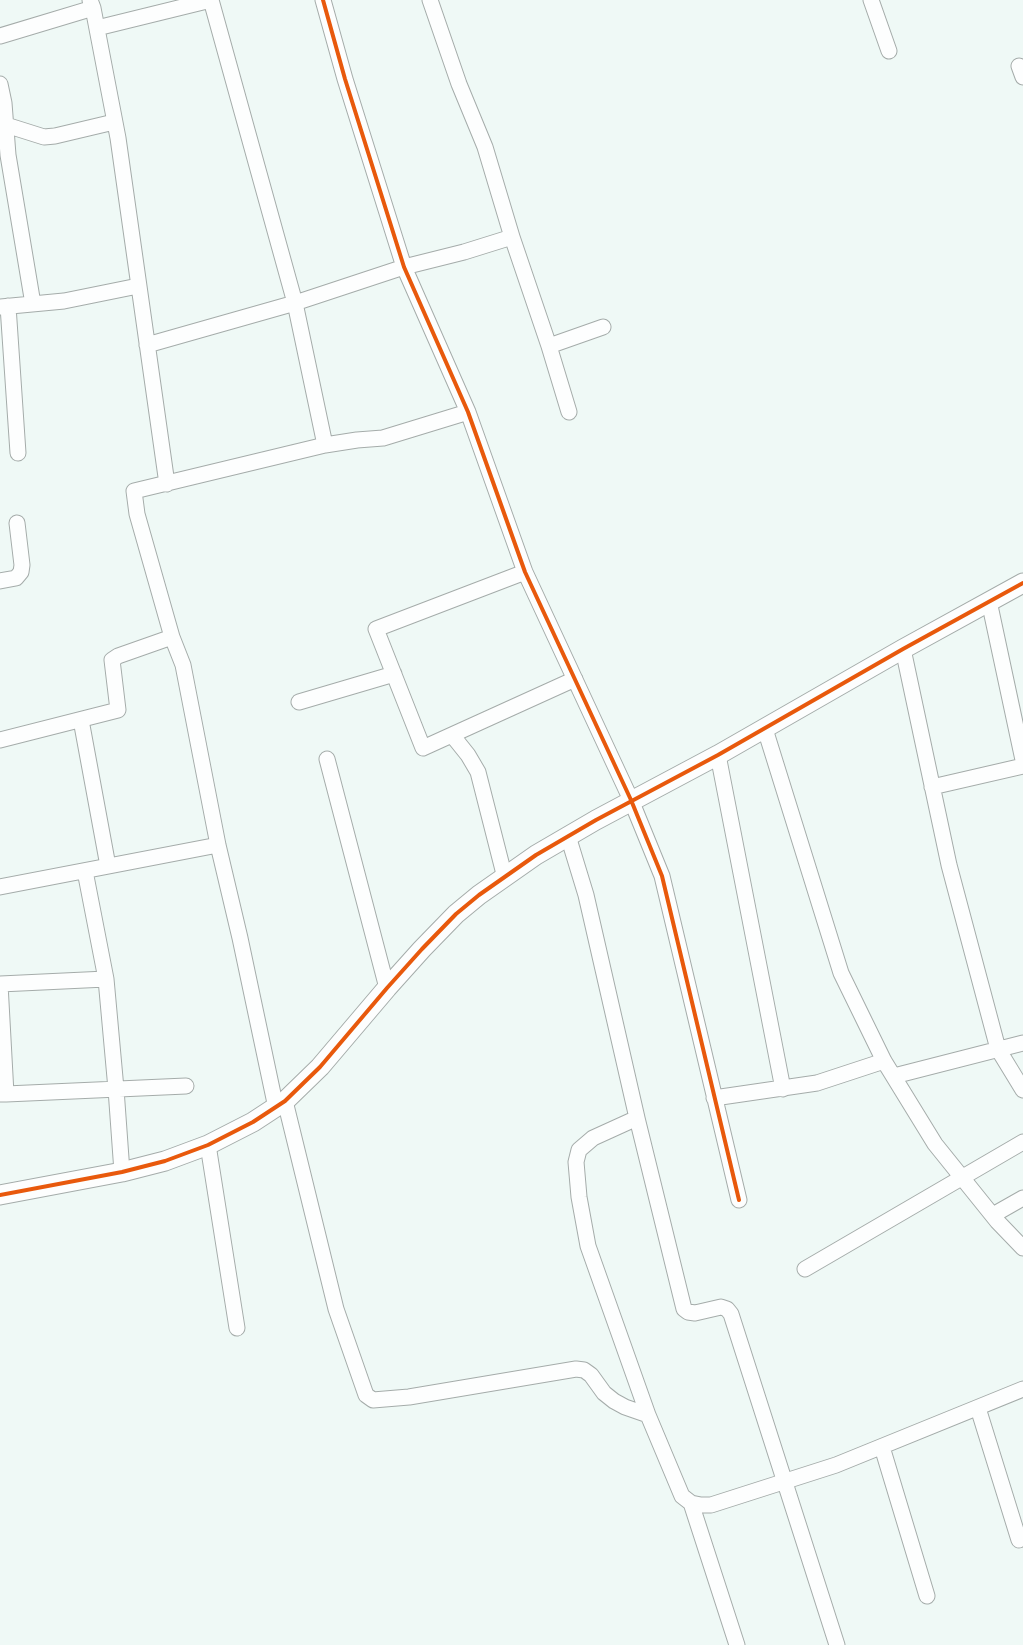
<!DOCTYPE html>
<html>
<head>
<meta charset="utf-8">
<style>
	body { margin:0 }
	canvas { display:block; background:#eff9f6 }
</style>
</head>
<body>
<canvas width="1023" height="1645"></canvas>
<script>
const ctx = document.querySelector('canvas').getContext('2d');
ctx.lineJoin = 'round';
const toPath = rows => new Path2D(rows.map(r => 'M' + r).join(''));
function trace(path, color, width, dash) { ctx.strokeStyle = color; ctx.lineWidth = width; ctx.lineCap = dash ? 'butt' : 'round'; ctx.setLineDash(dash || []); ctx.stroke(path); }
const minor = toPath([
	[90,0,93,8,118,138,167,484],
	[211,0,295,303,325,445],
	[323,0,345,79,404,267,468,412,525,572,631,800,662,876,739,1200],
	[430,0,459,84,485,147,512,237],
	[871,0,889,51],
	[97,28,211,0],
	[0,36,93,8],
	[1019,66,1023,77],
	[0,84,4,103,0,104],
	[4,103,8,155,33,304],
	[6,125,44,137,55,136,114,122],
	[8,306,18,453],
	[0,307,64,301,138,286],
	[147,345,295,303,404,267,464,252,512,237,549,346,603,327],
	[549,346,569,412],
	[525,572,376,629,423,748,575,679],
	[0,581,16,578,21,572,22,565,17,523],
	[989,601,1023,760],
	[172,637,183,665,218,845,240,938,276,1108],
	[903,649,949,865,998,1049,1023,1090],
	[299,702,394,674],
	[81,720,108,866],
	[765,729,841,973,884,1061,935,1144,997,1221,1023,1248],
	[452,735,468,755,478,772,505,878],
	[0,740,118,710,112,660,118,656,172,637,137,514,134,491,325,445,357,440,383,438,468,412],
	[718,755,783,1089],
	[327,759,387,988],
	[932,787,1023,766],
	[568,836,586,895,637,1118,593,1138,579,1150,576,1162,579,1197,588,1246,648,1415],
	[0,887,218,845],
	[106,979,116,1089,122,1172],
	[894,1076,1023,1043],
	[0,1094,6,1094,0,984,106,979,85,871],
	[6,1094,186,1086],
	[714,1098,817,1083,884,1061],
	[285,1101,336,1309,366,1395,373,1400,409,1397,576,1369,584,1370,591,1375,604,1393,614,1401,625,1407,648,1415,682,1496,691,1503,701,1505,711,1505,836,1465,1023,1389],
	[637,1118,684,1309,688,1312,695,1313,721,1307,727,1309,731,1314,837,1645],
	[208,1145,237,1328],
	[993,1215,1023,1198],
	[805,1269,1023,1142],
	[978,1408,1019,1540],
	[882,1447,927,1596],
	[691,1503,737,1645]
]);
const tertiary = toPath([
	[0,1195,122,1172,165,1161,208,1145,253,1122,285,1101,320,1067,387,988,422,949,456,914,479,895,536,855,596,820,718,755,903,649,1023,583]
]);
trace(minor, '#a5acaa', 17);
trace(tertiary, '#a5acaa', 21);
trace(minor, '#fdfefe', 15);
trace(tertiary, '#fdfefe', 19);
trace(toPath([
	[323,0,345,79,404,267,468,412,525,572,631,800,662,876,739,1200],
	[0,1195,122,1172,165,1161,208,1145,253,1122,285,1101,320,1067,387,988,422,949,456,914,479,895,536,855,596,820,718,755,903,649,1023,583]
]), '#e8590c', 4);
</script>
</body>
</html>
